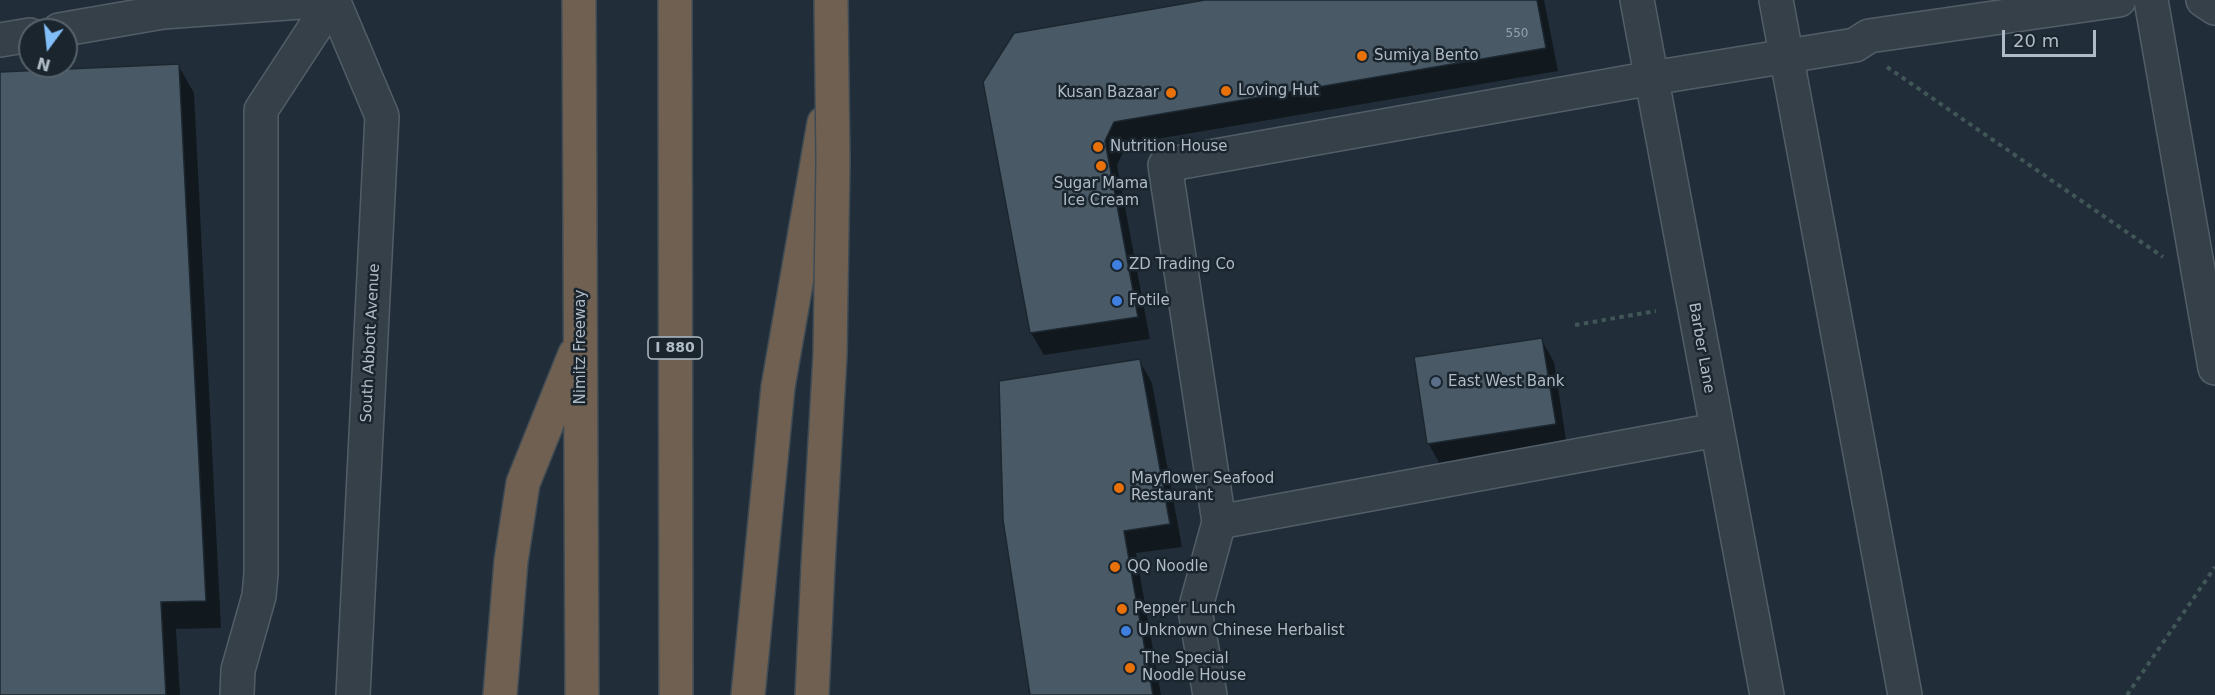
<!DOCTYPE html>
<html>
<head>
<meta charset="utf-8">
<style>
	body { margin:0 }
	#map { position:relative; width:2215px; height:695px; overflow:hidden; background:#212e39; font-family:"DejaVu Sans",sans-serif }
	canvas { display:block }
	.north { position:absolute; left:18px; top:18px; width:60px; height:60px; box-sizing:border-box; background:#1a252e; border:2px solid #56616b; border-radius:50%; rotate:195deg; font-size:16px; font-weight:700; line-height:24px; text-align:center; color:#afbbc6 }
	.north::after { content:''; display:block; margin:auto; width:21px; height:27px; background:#82bff8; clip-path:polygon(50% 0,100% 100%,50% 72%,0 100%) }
	.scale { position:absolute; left:2002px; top:30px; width:94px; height:27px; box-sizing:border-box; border:3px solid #afbbc6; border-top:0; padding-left:8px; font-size:18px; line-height:21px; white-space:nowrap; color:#afbbc6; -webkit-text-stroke:4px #1a252e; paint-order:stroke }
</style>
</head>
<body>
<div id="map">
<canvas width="2215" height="695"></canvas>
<div class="north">N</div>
<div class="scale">20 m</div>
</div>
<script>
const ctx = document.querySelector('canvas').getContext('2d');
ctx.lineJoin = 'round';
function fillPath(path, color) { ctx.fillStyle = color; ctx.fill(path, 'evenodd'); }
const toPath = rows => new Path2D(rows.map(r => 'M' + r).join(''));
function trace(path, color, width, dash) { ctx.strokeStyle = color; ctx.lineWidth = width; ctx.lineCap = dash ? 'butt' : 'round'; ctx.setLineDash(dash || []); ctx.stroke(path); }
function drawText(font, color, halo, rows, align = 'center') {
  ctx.font = font + ' "DejaVu Sans",sans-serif'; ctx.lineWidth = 5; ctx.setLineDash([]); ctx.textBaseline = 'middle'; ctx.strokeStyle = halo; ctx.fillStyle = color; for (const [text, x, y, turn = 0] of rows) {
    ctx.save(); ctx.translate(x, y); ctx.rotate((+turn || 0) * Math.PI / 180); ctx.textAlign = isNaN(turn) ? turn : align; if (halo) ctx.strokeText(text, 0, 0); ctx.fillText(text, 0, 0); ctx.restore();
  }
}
fillPath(toPath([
	[1214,0,1544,0,1558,71,1127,144,1117,165,1150,339,1044,355,1031,333,985,82],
	[178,65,194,93,221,628,176,629,180,695,0,695,0,73],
	[1541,339,1554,362,1567,446,1441,466,1428,443],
	[1139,360,1152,383,1182,547,1136,553,1161,695,1032,695]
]), '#0007');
const building = toPath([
	[1205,0,1537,0,1546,48,1114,122,1105,141,1138,317,1030,333,983,82,1014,33,1205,0],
	[179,64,206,601,161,602,166,695,0,695,0,72,179,64],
	[1542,338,1556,424,1427,444,1414,357,1542,338],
	[1140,359,1170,524,1124,531,1153,695,1030,695,1003,520,999,381,1140,359]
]);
fillPath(building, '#495965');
trace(building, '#1c2730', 1.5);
const minor = toPath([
	[333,0,382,116,353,695],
	[1637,0,1767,695],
	[1776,0,1905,695],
	[2151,0,2215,368],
	[2203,0,2215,8],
	[59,30,163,12,329,0],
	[0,40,30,35],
	[1219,522,1716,430],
	[237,695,238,670,259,596,261,574,261,110,333,0],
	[1210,695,1195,610,1219,522,1165,165,1652,78,1855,45,1869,36,2119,0]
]);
const highway = toPath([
	[579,0,582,695],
	[675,0,676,695],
	[500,695,511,561,523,483,575,354],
	[748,695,778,387,824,123],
	[812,695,818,566]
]);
trace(minor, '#525e67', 36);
trace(highway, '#3f4b54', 36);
trace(toPath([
	[1887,67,2163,257],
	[1575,325,1656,311],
	[2127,695,2215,567]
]), '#415656', 4, [4.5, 4.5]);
trace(minor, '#354049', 33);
trace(highway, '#6f6051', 33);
const highwayBridge = toPath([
	[818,566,830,355,833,161,831,0]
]);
trace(highwayBridge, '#3f4b54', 36, []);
trace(highwayBridge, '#6f6051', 33);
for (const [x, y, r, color] of [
	[1362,56,6,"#e8710a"],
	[1226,91,6,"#e8710a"],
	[1171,93,6,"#e8710a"],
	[1098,147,6,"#e8710a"],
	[1101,166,6,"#e8710a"],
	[1117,265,6,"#3f7fe0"],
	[1117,301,6,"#3f7fe0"],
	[1436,382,6,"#5c6f8a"],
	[1119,488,6,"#e8710a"],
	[1115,567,6,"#e8710a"],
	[1122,609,6,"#e8710a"],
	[1126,631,6,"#3f7fe0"],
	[1130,668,6,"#e8710a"]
]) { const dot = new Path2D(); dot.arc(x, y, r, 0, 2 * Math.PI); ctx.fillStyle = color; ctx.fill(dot); trace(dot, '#1a252e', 2); }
drawText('12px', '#96a2ae', null, [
	["550",1517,34]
]);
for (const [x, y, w] of [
	[675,348,54]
]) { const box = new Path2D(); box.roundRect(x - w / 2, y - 11, w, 22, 4.5); ctx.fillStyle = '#1a252e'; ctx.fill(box); trace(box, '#afbbc6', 1.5); }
drawText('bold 14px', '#afbbc6', null, [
	["I 880",675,348]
]);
drawText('15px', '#afbbc6', '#1a252e', [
	["Sumiya Bento",1374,56],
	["Loving Hut",1238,91],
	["Kusan Bazaar",1159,93,"right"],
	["Nutrition House",1110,147],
	["Sugar Mama",1101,184,"center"],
	["Ice Cream",1101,201,"center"],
	["ZD Trading Co",1129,265],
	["Fotile",1129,301],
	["East West Bank",1448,382],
	["Mayflower Seafood",1131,479],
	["Restaurant",1131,496],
	["QQ Noodle",1127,567],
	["Pepper Lunch",1134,609],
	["Unknown Chinese Herbalist",1138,631],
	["The Special",1142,659],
	["Noodle House",1142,676]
], 'left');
drawText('15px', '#afbbc6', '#1a252e', [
	["South Abbott Avenue",371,343,-87],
	["Nimitz Freeway",581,347,-90],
	["Barber Lane",1701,348,80]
]);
</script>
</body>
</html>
